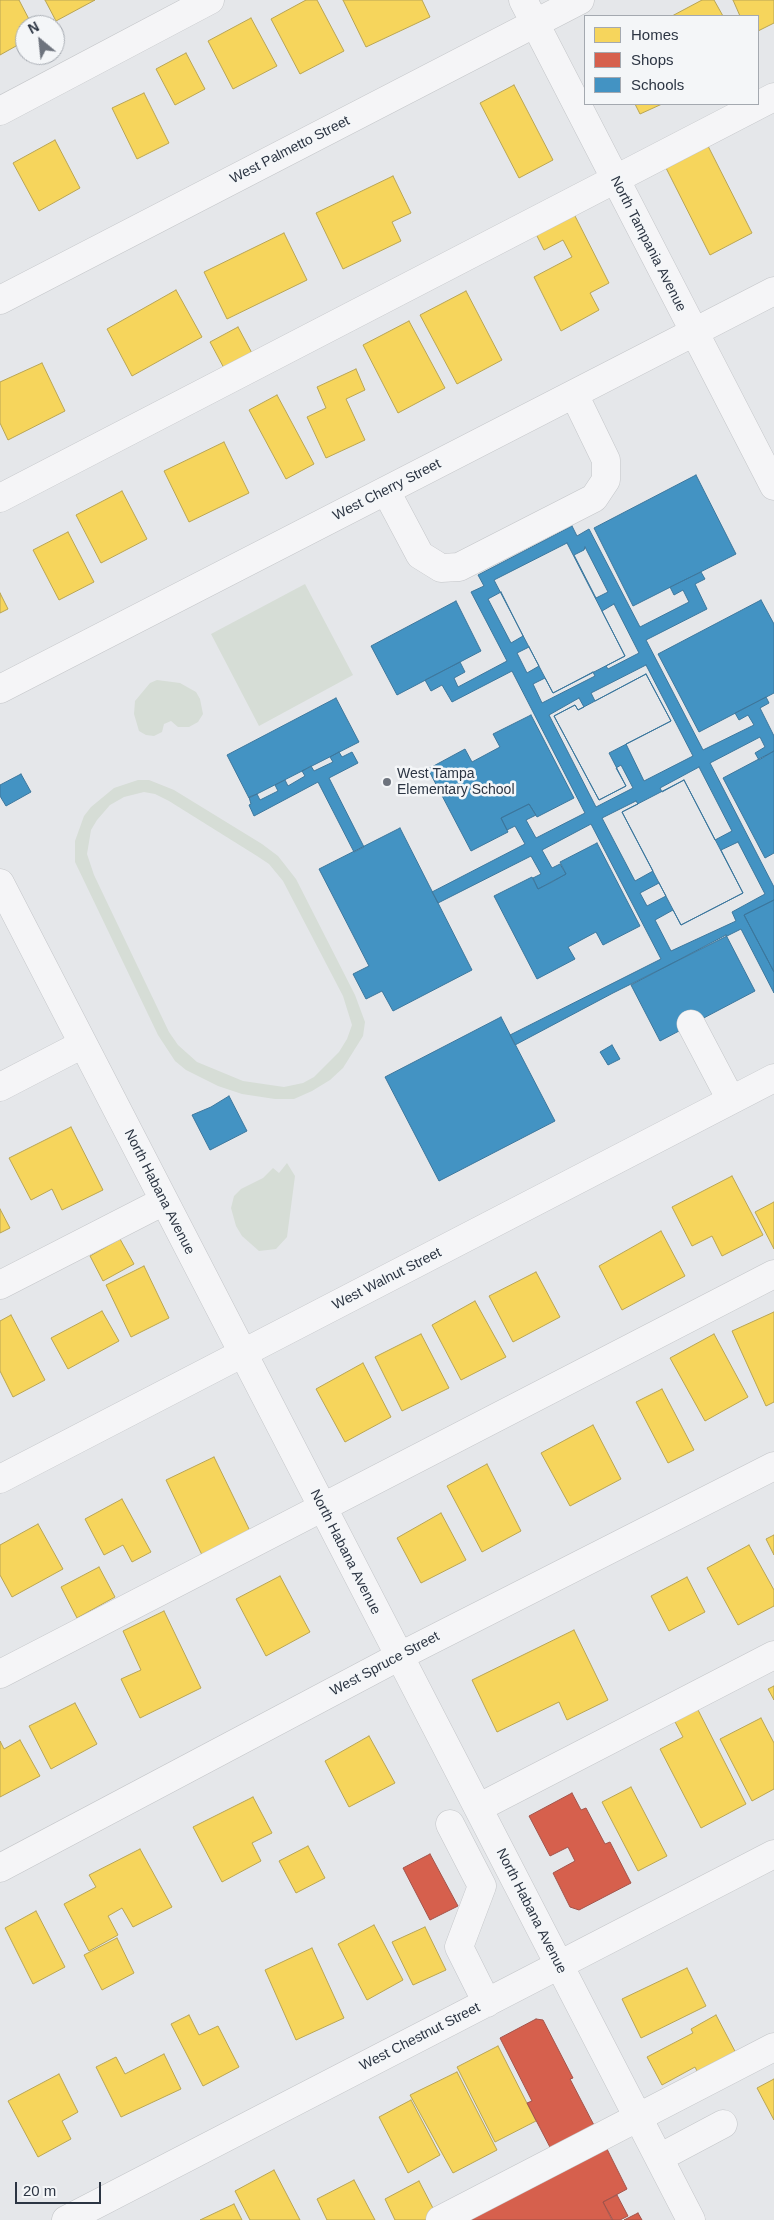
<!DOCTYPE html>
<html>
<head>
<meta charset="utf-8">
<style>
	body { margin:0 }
	#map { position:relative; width:774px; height:2220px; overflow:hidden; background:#e5e7ea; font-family:Arial,sans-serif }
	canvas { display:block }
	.legend { position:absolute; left:584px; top:15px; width:175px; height:90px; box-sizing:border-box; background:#f4f6f8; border:1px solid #a4a9b0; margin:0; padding:6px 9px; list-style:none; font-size:15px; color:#2c3543 }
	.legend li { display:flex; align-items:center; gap:10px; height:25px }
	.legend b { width:25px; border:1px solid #a4a9b0 }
	.north { position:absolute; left:15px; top:15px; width:50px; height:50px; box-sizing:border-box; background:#f4f6f8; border:1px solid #a4a9b0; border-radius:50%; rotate:332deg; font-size:14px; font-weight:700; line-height:20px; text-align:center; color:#2c3543 }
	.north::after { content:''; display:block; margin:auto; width:18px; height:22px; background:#6d737d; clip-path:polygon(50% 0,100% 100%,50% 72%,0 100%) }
	.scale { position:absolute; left:15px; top:2182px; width:86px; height:22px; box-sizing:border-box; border:2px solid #2c3543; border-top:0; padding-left:6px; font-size:15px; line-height:18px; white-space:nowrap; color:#2c3543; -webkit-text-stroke:4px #f4f6f8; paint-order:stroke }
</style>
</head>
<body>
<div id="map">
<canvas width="774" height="2220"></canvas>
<ul class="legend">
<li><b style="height:14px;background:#f6d55c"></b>Homes</li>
<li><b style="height:14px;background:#d6604d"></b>Shops</li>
<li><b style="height:14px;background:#4393c3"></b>Schools</li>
</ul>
<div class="north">N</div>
<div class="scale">20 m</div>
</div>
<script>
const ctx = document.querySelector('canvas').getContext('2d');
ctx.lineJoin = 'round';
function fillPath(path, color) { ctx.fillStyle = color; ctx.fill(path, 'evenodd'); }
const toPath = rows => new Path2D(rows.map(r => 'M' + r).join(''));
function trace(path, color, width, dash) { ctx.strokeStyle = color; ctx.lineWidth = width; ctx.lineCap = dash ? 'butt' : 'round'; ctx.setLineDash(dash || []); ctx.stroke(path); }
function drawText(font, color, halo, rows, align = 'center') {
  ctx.font = font + ' Arial,sans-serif'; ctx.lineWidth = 5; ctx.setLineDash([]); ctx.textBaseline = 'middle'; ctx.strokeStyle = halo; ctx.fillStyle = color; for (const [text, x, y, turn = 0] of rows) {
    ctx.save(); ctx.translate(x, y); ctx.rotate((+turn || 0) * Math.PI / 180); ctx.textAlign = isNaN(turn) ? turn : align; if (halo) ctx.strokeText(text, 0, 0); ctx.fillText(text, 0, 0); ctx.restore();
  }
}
fillPath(toPath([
	[305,584,353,675,259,726,211,634],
	[157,680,180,683,196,692,200,699,203,714,198,722,189,727,178,727,171,721,164,724,162,732,154,736,146,735,139,731,134,714,135,701,150,683],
	[138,780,149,780,174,790,262,844,278,856,296,879,355,995,365,1022,363,1036,343,1068,330,1080,312,1091,294,1099,275,1099,242,1094,218,1086,186,1070,175,1061,158,1035,75,862,75,841,84,816,91,807,114,788],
	[144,792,155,794,169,801,257,856,269,864,283,881,343,996,352,1025,347,1039,339,1052,314,1077,303,1083,284,1087,243,1081,197,1062,178,1045,169,1032,94,875,87,854,91,830,97,820,110,805,124,797],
	[287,1163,295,1176,287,1237,276,1249,259,1251,242,1236,236,1226,231,1208,234,1196,241,1189,263,1178,273,1168,279,1173]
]), '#d6ddd6');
const homes = toPath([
	[0,0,19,0,32,25,25,25,25,41,0,55,0,0],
	[45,0,95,0,56,21,45,0],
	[306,0,317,0,344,51,300,74,271,19,306,0],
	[343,0,422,0,430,17,366,47,343,0],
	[702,0,714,0,723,16,672,16,702,0],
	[733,0,774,0,774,23,758,31,758,16,740,16,733,0],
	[251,18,277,66,233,89,208,41,251,18],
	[186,53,205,89,175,105,156,69,186,53],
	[514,85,553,160,519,178,480,103,514,85],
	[144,93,169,143,137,159,112,108,144,93],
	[635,104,662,104,640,114,635,104],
	[55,140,80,188,39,211,13,163,55,140],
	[707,144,752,233,710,255,665,166,707,144],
	[393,176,411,213,392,222,401,241,343,269,316,213,393,176],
	[573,212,609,283,590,293,599,310,561,331,534,277,572,257,563,240,544,250,535,232,573,212],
	[284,233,307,280,227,319,204,272,284,233],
	[176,290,202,337,132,376,107,329,176,290],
	[466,291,502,360,457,384,420,315,466,291],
	[409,321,445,388,398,413,363,345,409,321],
	[238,327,253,355,225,370,210,342,238,327],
	[42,363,65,411,8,440,0,423,0,382,42,363],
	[356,369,365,390,346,399,365,440,326,458,307,417,326,408,317,387,356,369],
	[277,395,314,464,286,479,249,410,277,395],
	[224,442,249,493,189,522,164,471,224,442],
	[122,491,147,539,101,563,76,515,122,491],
	[68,532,94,582,59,600,33,550,68,532],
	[0,593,8,609,0,613,0,593],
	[71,1127,103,1190,62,1210,52,1189,31,1200,9,1158,71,1127],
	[732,1176,763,1235,722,1256,712,1236,692,1246,672,1207,732,1176],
	[774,1202,774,1249,755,1212,774,1202],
	[0,1209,10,1228,0,1233,0,1209],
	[661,1231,685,1276,622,1310,599,1266,661,1231],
	[120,1239,134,1264,103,1281,90,1256,120,1239],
	[144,1266,169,1318,131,1337,106,1285,144,1266],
	[536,1272,560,1317,513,1342,489,1296,536,1272],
	[475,1301,506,1357,461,1380,432,1325,475,1301],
	[102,1311,119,1341,68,1369,51,1338,102,1311],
	[774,1312,774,1402,766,1406,732,1331,774,1312],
	[11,1315,45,1380,13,1397,0,1371,0,1321,11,1315],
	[421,1334,449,1388,402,1411,375,1357,421,1334],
	[714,1334,748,1397,705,1421,670,1358,714,1334],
	[363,1363,391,1417,345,1442,316,1389,363,1363],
	[662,1389,694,1450,668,1463,636,1402,662,1389],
	[593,1425,621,1479,570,1506,541,1453,593,1425],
	[214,1457,250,1531,202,1555,166,1480,214,1457],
	[487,1464,521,1531,482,1552,447,1486,487,1464],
	[122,1499,151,1552,132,1562,123,1545,104,1555,85,1519,122,1499],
	[441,1513,466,1560,421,1583,397,1538,441,1513],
	[38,1524,63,1569,12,1597,0,1575,0,1545,38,1524],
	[774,1535,774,1555,766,1539,774,1535],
	[749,1545,774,1590,774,1606,738,1625,707,1568,749,1545],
	[99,1567,115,1597,77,1618,61,1587,99,1567],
	[280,1576,310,1632,266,1656,236,1599,280,1576],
	[687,1577,705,1612,669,1631,651,1596,687,1577],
	[164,1611,201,1688,140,1718,121,1679,141,1670,123,1631,164,1611],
	[574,1630,608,1700,567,1720,559,1702,497,1732,472,1680,574,1630],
	[774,1686,774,1700,768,1689,774,1686],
	[75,1703,97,1744,51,1769,29,1726,75,1703],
	[696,1706,746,1804,701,1828,660,1749,683,1737,673,1718,696,1706],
	[761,1718,774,1743,774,1789,752,1801,720,1739,761,1718],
	[369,1736,395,1783,349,1807,325,1761,369,1736],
	[20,1740,40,1776,0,1797,0,1741,4,1749,20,1740],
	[631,1787,667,1856,638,1871,602,1802,631,1787],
	[253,1797,272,1833,252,1843,261,1861,222,1882,193,1827,253,1797],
	[308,1846,325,1878,296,1893,279,1861,308,1846],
	[140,1849,172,1907,133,1927,122,1908,108,1916,118,1935,89,1951,64,1904,96,1887,89,1875,140,1849],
	[36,1911,65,1967,33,1984,5,1928,36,1911],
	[374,1925,403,1980,367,2000,338,1944,374,1925],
	[425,1927,446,1970,413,1985,392,1942,425,1927],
	[117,1938,134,1973,102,1990,84,1955,117,1938],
	[312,1948,344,2018,296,2040,265,1970,312,1948],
	[687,1968,706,2006,641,2038,622,1999,687,1968],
	[189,2015,199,2035,218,2026,239,2067,203,2086,171,2024,189,2015],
	[716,2015,738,2057,700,2077,695,2067,662,2085,647,2057,693,2033,691,2029,716,2015],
	[498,2046,536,2121,495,2142,457,2067,498,2046],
	[164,2054,181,2089,121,2117,96,2067,116,2057,125,2074,164,2054],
	[457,2072,497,2150,453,2173,410,2095,457,2072],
	[59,2074,78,2112,62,2121,71,2139,38,2157,8,2101,59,2074],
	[774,2079,774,2120,757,2088,774,2079],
	[411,2100,440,2155,408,2173,379,2117,411,2100],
	[274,2170,300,2220,250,2220,235,2191,274,2170],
	[354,2180,375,2220,327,2220,317,2199,354,2180],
	[419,2181,436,2214,425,2220,395,2220,385,2199,419,2181],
	[234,2204,242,2220,200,2220,234,2204]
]);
fillPath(homes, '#f6d55c');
trace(homes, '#b9a554', 1);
const shops = toPath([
	[572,1793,581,1810,586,1808,605,1844,610,1842,631,1883,579,1910,570,1907,553,1873,575,1861,568,1847,550,1856,529,1816,572,1793],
	[430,1854,458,1906,430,1920,403,1868,430,1854],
	[536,2019,543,2020,573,2078,570,2079,596,2129,552,2151,527,2103,532,2101,500,2038,536,2019],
	[605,2145,627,2189,603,2202,613,2220,460,2220,605,2145],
	[617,2195,628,2216,620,2220,612,2220,603,2202,617,2195],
	[638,2213,642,2220,624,2220,638,2213]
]);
fillPath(shops, '#d6604d');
trace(shops, '#a3534a', 1);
const schools = toPath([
	[696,475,736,554,633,606,594,528,696,475],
	[572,526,577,536,589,529,640,627,689,602,683,590,674,595,670,587,701,572,705,579,695,584,707,609,646,640,703,750,754,725,748,715,739,720,735,713,766,697,769,703,760,708,774,736,774,751,759,760,755,753,765,747,760,737,710,763,774,887,774,900,744,915,774,972,774,993,741,929,613,993,515,1045,510,1035,661,959,591,824,542,850,552,868,560,864,566,874,538,889,533,878,541,874,531,856,438,903,432,892,525,844,515,826,507,830,501,818,529,804,536,815,526,820,536,838,585,813,512,671,452,702,442,685,431,691,425,680,460,662,465,672,454,678,458,687,507,661,471,592,484,586,478,575,572,526],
	[585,547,608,592,596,598,574,555,584,550,585,547],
	[501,592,523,636,511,643,488,599,501,592],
	[614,604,639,653,608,669,606,666,625,656,602,611,614,604],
	[529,647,539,666,527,673,517,653,529,647],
	[646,665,693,756,644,781,626,744,671,721,646,674,595,701,591,693,646,665],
	[593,672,595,676,542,703,533,684,545,678,553,693,593,672],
	[579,698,584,707,578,710,575,705,554,716,599,800,626,786,616,768,621,765,633,788,596,807,549,715,579,698],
	[699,767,732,831,715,840,684,780,662,792,660,788,699,767],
	[636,801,638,804,622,812,653,871,635,881,602,818,636,801],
	[738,842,765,894,732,912,736,921,671,951,655,920,673,910,681,925,743,893,721,850,738,842],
	[659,883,666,896,647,906,640,893,659,883],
	[567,543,625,656,553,693,494,580,567,543],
	[761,600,774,624,774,693,699,732,658,654,761,600],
	[456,601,481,651,397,695,371,646,456,601],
	[646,674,671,721,609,753,626,786,599,800,554,716,575,705,578,710,646,674],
	[336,698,359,742,249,798,227,755,336,698],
	[531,715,574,798,537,817,529,804,501,818,508,832,471,851,428,769,465,749,472,762,500,747,493,734,531,715],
	[774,751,774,853,765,858,723,778,774,751],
	[339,752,342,757,352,752,358,763,329,778,364,847,354,852,318,782,254,816,249,805,251,804,249,797,257,794,260,800,278,791,275,785,285,780,288,786,305,776,302,771,311,766,314,771,333,762,330,757,339,752],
	[21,774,31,792,6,806,0,796,0,785,21,774],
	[684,780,743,893,681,925,622,812,684,780],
	[400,828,472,970,393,1011,382,991,366,999,353,974,369,966,319,869,400,828],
	[597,843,640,926,603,945,596,932,568,947,575,959,537,979,494,896,532,877,538,889,552,882,566,874,560,862,597,843],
	[774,900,774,972,744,915,774,900],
	[726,935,755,991,660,1041,631,985,726,935],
	[501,1017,555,1121,439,1181,385,1077,501,1017],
	[612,1045,620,1059,608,1065,600,1052,612,1045],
	[229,1096,247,1131,210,1150,192,1115,211,1107,229,1096]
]);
fillPath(schools, '#4393c3');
trace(schools, '#3c779d', 1);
const minor = toPath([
	[523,0,774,486],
	[0,111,210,0],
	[0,300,580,0],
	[386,491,420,555,441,568,459,567,594,498,606,480,606,460,574,394],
	[0,498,774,97],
	[0,689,774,291],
	[0,883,691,2220],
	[691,1024,731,1100],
	[0,1087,83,1044],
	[0,1285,164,1201],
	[0,1479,774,1078],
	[0,1674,774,1274],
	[478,1808,774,1655],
	[450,1824,482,1886,459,1947,487,2003],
	[0,1868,400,1656,774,1466],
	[659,2158,723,2124],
	[66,2220,774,1854],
	[440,2220,774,2047]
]);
trace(minor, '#c3c5c8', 29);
trace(minor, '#f5f5f7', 28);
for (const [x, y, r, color] of [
	[387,782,5,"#6d737d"]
]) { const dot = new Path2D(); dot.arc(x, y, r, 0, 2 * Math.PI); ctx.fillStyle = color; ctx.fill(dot); trace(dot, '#f4f6f8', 2); }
drawText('14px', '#2c3543', '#f4f6f8', [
	["West Palmetto Street",290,150,-27],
	["North Tampania Avenue",648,244,63],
	["West Cherry Street",387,490,-27],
	["North Habana Avenue",159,1192,63],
	["West Walnut Street",387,1279,-27],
	["North Habana Avenue",345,1552,63],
	["West Spruce Street",385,1664,-28],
	["North Habana Avenue",531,1911,63],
	["West Chestnut Street",420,2037,-27]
]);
drawText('14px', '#2c3543', '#f4f6f8', [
	["West Tampa",397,774],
	["Elementary School",397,790]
], 'left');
</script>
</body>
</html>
